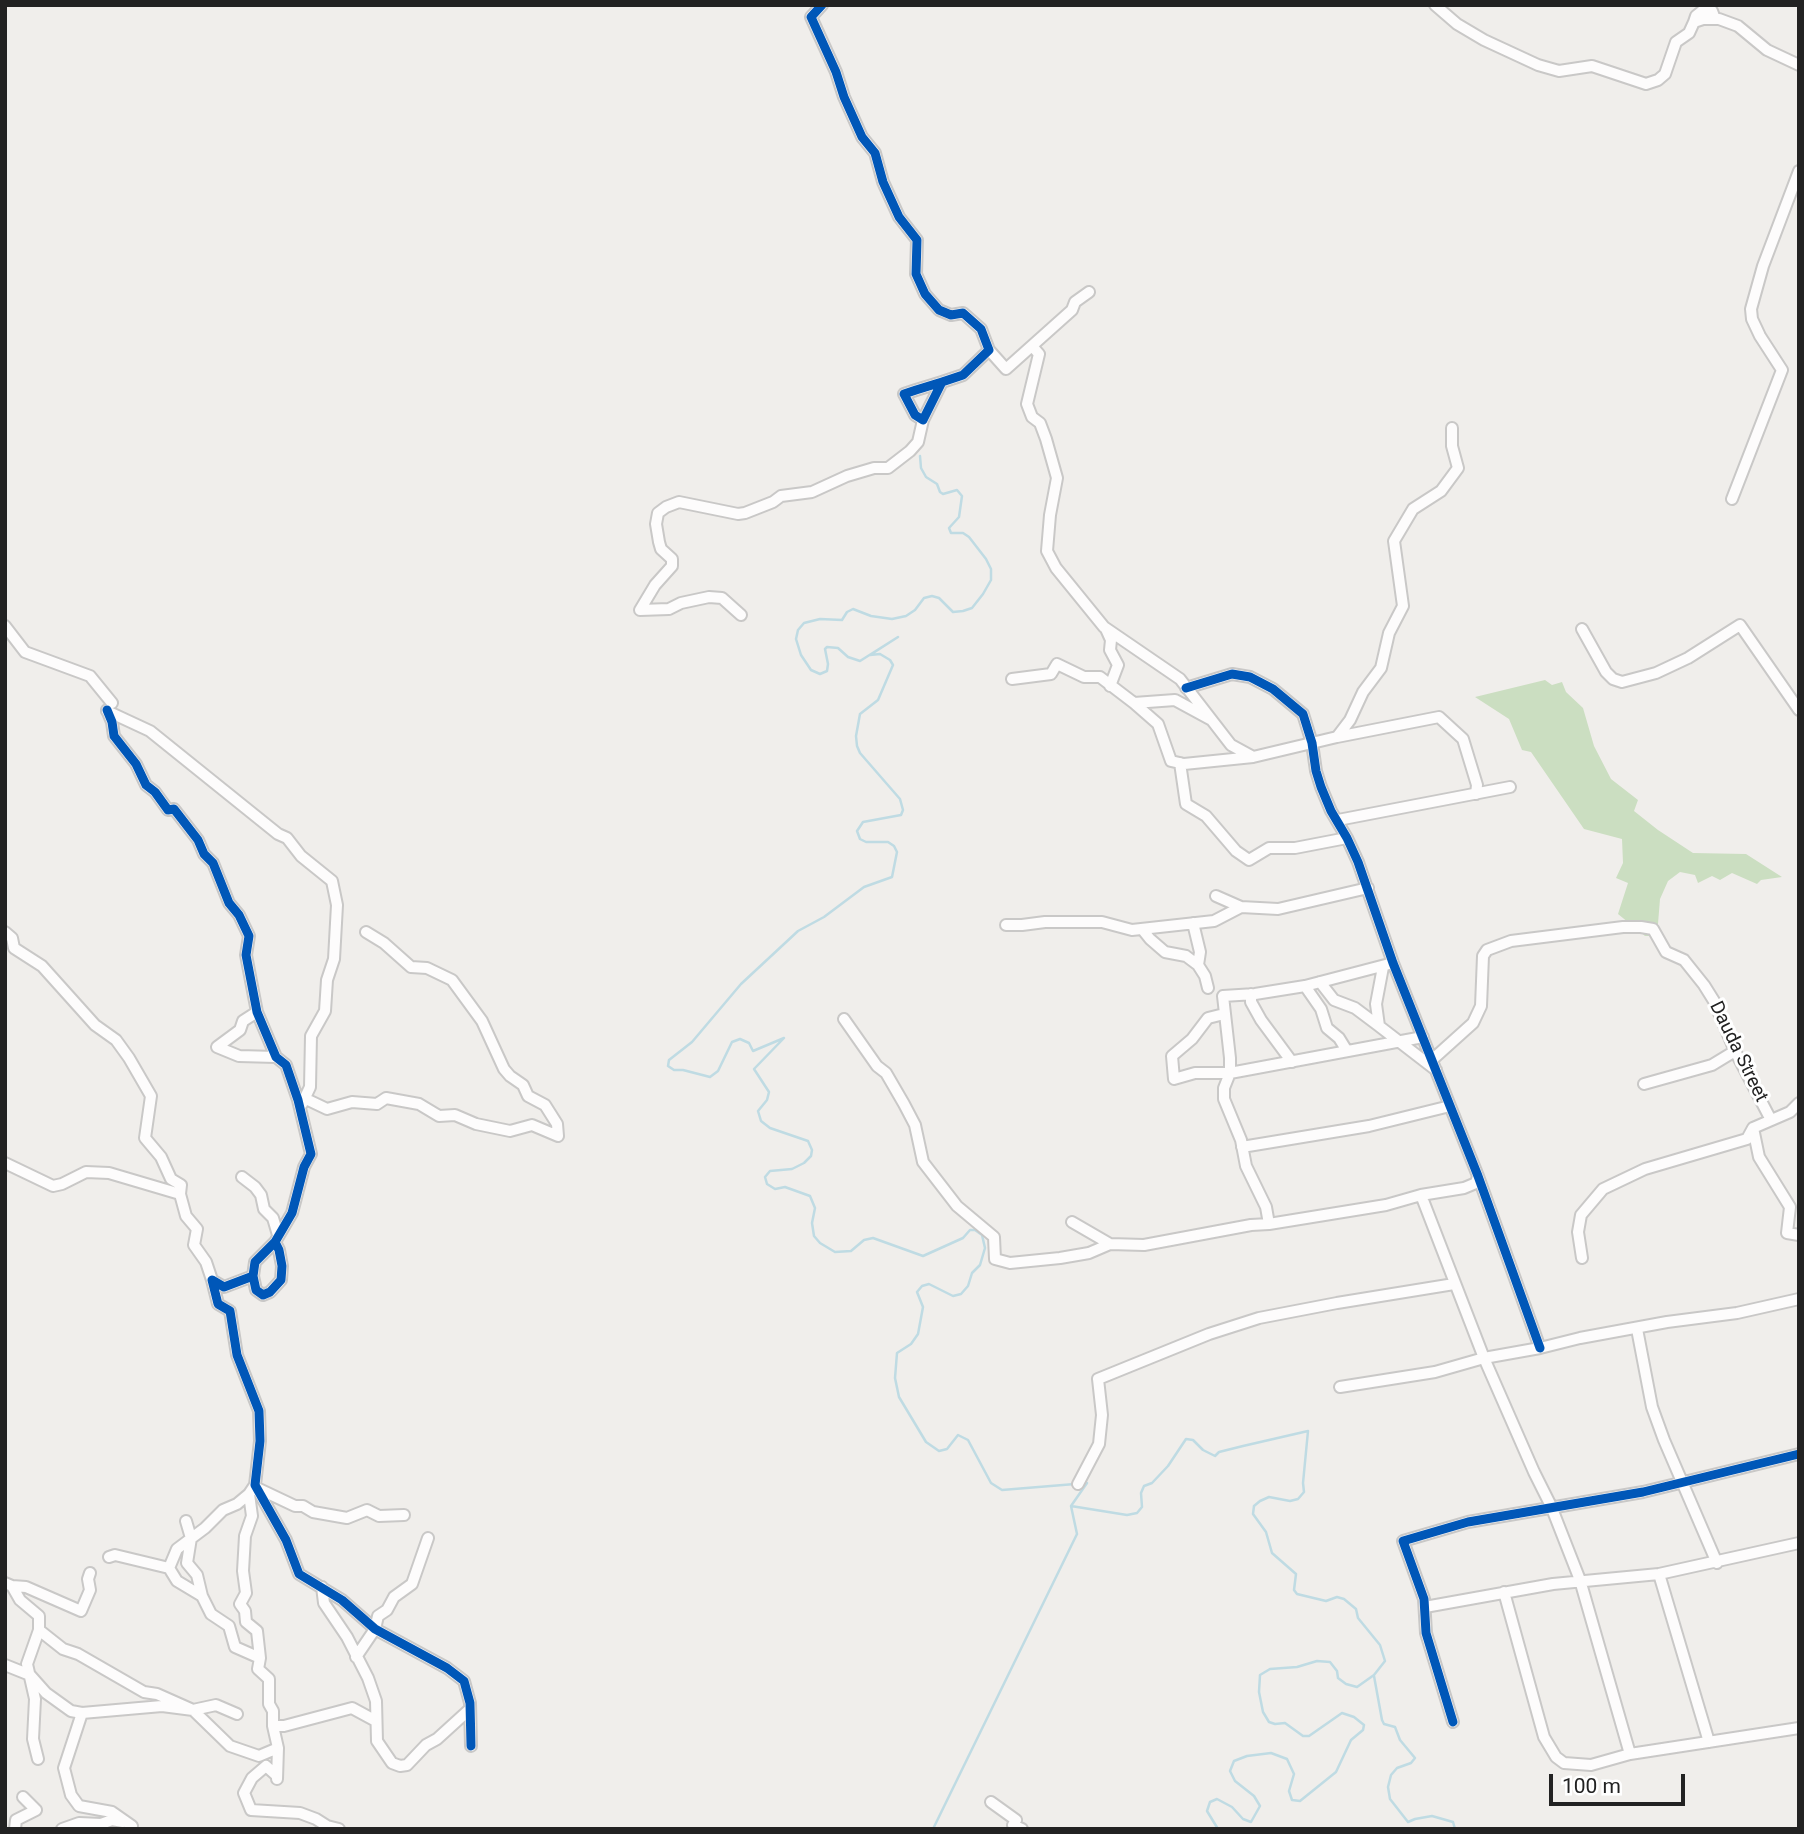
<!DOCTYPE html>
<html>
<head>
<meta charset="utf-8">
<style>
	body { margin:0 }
	#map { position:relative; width:1804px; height:1834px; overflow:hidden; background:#f0eeeb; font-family:Roboto,sans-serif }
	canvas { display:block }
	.frame { position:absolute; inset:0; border:7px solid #222; pointer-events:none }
	.scale { position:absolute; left:1549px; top:1774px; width:136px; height:32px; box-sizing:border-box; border:4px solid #222; border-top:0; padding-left:9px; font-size:21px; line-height:24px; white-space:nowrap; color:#222; -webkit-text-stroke:5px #fff; paint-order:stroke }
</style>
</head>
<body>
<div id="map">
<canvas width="1804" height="1834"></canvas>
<div class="frame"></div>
<div class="scale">100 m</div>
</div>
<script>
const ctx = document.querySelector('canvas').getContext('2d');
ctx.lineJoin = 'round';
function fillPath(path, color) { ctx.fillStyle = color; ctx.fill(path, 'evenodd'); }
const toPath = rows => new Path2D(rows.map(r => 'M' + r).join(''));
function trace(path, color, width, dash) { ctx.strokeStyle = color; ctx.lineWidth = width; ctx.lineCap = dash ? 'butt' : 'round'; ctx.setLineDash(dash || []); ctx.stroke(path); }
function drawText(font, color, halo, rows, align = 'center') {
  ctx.font = font + ' Roboto,sans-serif'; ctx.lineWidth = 6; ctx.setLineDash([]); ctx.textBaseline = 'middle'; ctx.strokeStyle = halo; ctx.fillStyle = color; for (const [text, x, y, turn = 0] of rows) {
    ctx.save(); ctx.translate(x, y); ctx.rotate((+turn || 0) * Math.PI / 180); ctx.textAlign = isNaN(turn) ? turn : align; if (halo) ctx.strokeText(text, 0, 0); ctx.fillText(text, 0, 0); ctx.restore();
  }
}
fillPath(toPath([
	[1545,680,1552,685,1562,682,1566,692,1583,708,1594,746,1611,779,1638,800,1634,811,1658,830,1693,853,1746,854,1782,877,1761,880,1757,884,1732,873,1720,880,1712,876,1698,883,1695,875,1680,872,1668,881,1660,899,1657,936,1645,936,1618,914,1628,883,1616,878,1623,863,1622,839,1584,829,1531,752,1522,750,1509,719,1475,697]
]), '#cbdec1');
trace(toPath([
	[920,456,921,468,926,477,937,484,940,492,943,494,957,490,962,496,959,517,949,528,951,533,963,533,969,537,986,559,991,569,991,580,983,594,972,608,963,611,953,612,939,598,932,596,924,598,915,610,906,616,892,619,871,616,853,609,847,612,842,620,820,619,804,623,798,630,796,639,801,655,811,670,820,674,827,671,828,664,825,649,827,647,838,648,848,657,860,661,898,637,870,655,880,654,890,660,893,665,878,700,860,714,856,736,857,746,860,753,900,799,903,810,901,815,863,822,857,831,860,839,866,842,888,842,894,846,897,852,892,877,864,887,824,917,798,931,741,984,692,1042,669,1060,668,1066,674,1070,683,1070,710,1077,718,1071,732,1042,740,1039,749,1043,753,1051,784,1038,754,1069,769,1092,767,1100,758,1111,761,1121,770,1128,808,1141,812,1150,811,1156,804,1163,792,1169,770,1171,765,1177,767,1184,775,1189,785,1187,810,1196,815,1208,812,1223,814,1236,820,1243,835,1252,851,1251,864,1240,873,1238,923,1256,963,1238,970,1230,975,1230,982,1235,985,1248,980,1265,972,1273,968,1286,961,1294,953,1296,929,1284,922,1286,917,1292,923,1307,918,1334,911,1344,897,1353,895,1378,899,1397,926,1442,939,1451,947,1449,958,1435,968,1440,991,1483,1002,1490,1075,1484],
	[1082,1483,1087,1483,1071,1506,1127,1515,1137,1513,1142,1507,1141,1493,1144,1486,1152,1483,1168,1466,1186,1439,1193,1440,1203,1450,1215,1456,1219,1452,1243,1446,1308,1431,1303,1483,1304,1492,1298,1499,1290,1501,1269,1497,1260,1501,1254,1506,1253,1514,1266,1532,1272,1553,1296,1574,1294,1590,1297,1594,1326,1601,1337,1597,1344,1599,1356,1609,1358,1618,1380,1645,1385,1661,1374,1675,1357,1687,1346,1684,1338,1678,1337,1671,1330,1662,1317,1661,1297,1667,1270,1669,1260,1675,1259,1692,1263,1712,1269,1722,1275,1724,1285,1723,1303,1736,1309,1736,1342,1713,1354,1717,1364,1725,1363,1730,1351,1740,1336,1772,1300,1801,1292,1800,1289,1791,1294,1774,1287,1759,1271,1753,1247,1756,1234,1761,1230,1771,1235,1781,1254,1796,1260,1806,1251,1822,1243,1819,1232,1807,1217,1799,1210,1802,1207,1811,1218,1829],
	[1374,1676,1382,1720,1384,1724,1395,1727,1400,1740,1415,1758,1411,1763,1397,1768,1391,1775,1388,1787,1390,1799,1408,1822,1415,1819,1432,1816,1453,1822,1455,1829],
	[933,1829,1077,1534,1071,1506],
	[1484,1829,1497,1829]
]), '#bfdbe3', 2.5);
const minor = toPath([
	[822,5,811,17,836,72,844,97,862,137,875,153,883,182,899,217,917,240,916,274,925,294,939,310,951,315,963,313,981,329,989,350,963,375,942,382,916,390,904,394,915,415,923,420,942,382],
	[1435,5,1457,24,1484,40,1538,65,1559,71,1592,66,1646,84,1658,80,1665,74,1676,42,1689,33,1694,22,1703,19,1719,19,1738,26,1767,50,1799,65],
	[1694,22,1696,16,1706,8,1712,11,1715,19],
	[1032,346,1039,354,1027,404,1032,417,1040,423,1046,439,1057,478,1050,515,1047,551,1056,568,1104,627,1180,679,1231,745,1253,757],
	[989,350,1006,369,1072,310,1075,302,1089,292],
	[1732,499,1782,370,1760,336,1752,319,1751,309,1763,266,1799,171],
	[741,615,722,598,709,597,681,603,669,609,640,610,655,585,672,566,672,559,661,549,659,542,656,524,658,513,666,507,679,502,738,514,745,513,773,502,781,496,812,492,847,476,874,468,888,468,910,451,918,442,923,420],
	[5,626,25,652,90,676,112,703],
	[1106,629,1111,640,1110,650,1118,665,1110,686],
	[1582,629,1606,672,1613,679,1622,682,1656,673,1688,658,1740,625,1799,710],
	[1012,679,1051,674,1057,664,1084,677,1100,677,1134,703,1175,700,1210,719],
	[1186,688,1232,674,1250,677,1273,689,1303,714,1312,743,1316,771,1321,787,1331,811,1347,838,1358,862,1393,963,1478,1176,1540,1348],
	[1134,703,1158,724,1171,761,1184,764,1253,757,1337,737,1439,717,1463,739,1477,785,1476,794],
	[107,710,112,722,114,736,136,764,146,785,155,792,168,810,174,809,198,840,204,854,213,863,229,903,239,915,249,936,246,955,257,1012,276,1057,286,1065,298,1100,311,1154,304,1167,292,1213,275,1242,255,1262,253,1276,256,1290,263,1295,270,1292,281,1280,282,1266,279,1250,275,1242],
	[107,711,150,731,278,834,287,838,301,856,332,881,337,905,334,959,327,980,325,1011,311,1036,310,1087,302,1104],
	[1337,737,1350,720,1363,692,1381,668,1389,633,1403,606,1394,541,1413,509,1441,491,1458,468,1452,446,1452,428],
	[1180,763,1186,804,1206,816,1236,851,1249,860,1269,848,1295,848,1347,838],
	[1338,820,1510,787],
	[1216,896,1241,907,1278,909,1368,888],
	[1193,923,1200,952,1198,965,1205,976,1208,988],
	[1006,925,1022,925,1045,922,1102,922,1132,930,1214,921,1241,907],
	[1142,929,1150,939,1165,952,1186,956,1198,965],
	[5,932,12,938,14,948,42,966,95,1025,116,1040,129,1058,151,1096,145,1138,161,1157,171,1179,181,1185,180,1194,186,1216,197,1229,194,1245,206,1262,212,1280],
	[1383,967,1376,1004,1379,1026,1436,1070],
	[1320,982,1334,1000,1355,1008,1379,1026],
	[1305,986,1321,1009,1327,1028,1339,1038,1347,1051],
	[1251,994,1251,1002,1261,1020,1292,1062],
	[257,1012,243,1021,240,1030,217,1047,239,1056,276,1057],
	[1224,1014,1208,1018,1192,1039,1172,1056,1174,1079,1195,1073,1230,1073,1423,1037],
	[844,1019,877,1066,886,1073,904,1104,915,1125,923,1162,957,1206,994,1237,995,1259,1010,1263,1060,1258,1089,1253,1110,1244],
	[1433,1059,1473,1023,1481,1006,1483,956,1487,950,1511,941,1623,927,1641,927,1653,929,1666,952,1684,960,1704,985,1714,1001,1735,1051,1771,1120],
	[1644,1084,1712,1065,1735,1051],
	[298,1100,306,1099,327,1109,352,1102,377,1104,386,1098,419,1104,439,1116,455,1115,476,1124,510,1131,532,1125,558,1136,557,1124,545,1105,528,1096,523,1085,510,1076,504,1069,482,1021,452,980,427,968,411,967,384,943,366,932],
	[1753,1128,1759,1157,1790,1207,1787,1233,1799,1235],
	[1242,1147,1369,1126,1450,1106],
	[5,1163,53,1186,62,1184,86,1172,109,1173,180,1194],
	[242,1177,255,1187,261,1195,264,1209,273,1218,278,1235],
	[1421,1195,1484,1358,1534,1472,1551,1506,1580,1580,1630,1754],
	[1072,1222,1110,1244,1144,1245,1251,1225,1269,1224,1386,1205,1421,1195,1464,1188,1476,1183,1478,1176],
	[1269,1224,1266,1207,1246,1166,1241,1140,1224,1099,1224,1088,1230,1073,1230,1058,1223,996,1255,994,1305,986,1393,963],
	[1582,1258,1578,1232,1581,1215,1603,1189,1645,1169,1747,1139,1753,1128,1790,1112,1799,1103],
	[253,1276,224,1287,212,1280,218,1304,230,1311,237,1355,259,1411,260,1441,255,1485,286,1540,299,1574,342,1600,375,1629,447,1668,464,1681,470,1703,471,1746],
	[1637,1329,1652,1407,1664,1440,1717,1563],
	[1340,1387,1435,1372,1484,1358,1540,1348,1580,1338,1667,1322,1737,1313,1799,1299],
	[1078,1484,1099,1444,1102,1415,1098,1379,1209,1334,1259,1318,1337,1303,1454,1284],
	[255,1485,249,1494,252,1516,245,1536,243,1571,246,1593,240,1604,245,1611,246,1622,257,1631,260,1658,258,1669,269,1679,269,1704,273,1711,273,1726,278,1748,277,1779],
	[257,1488,295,1506,303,1506,313,1512,347,1518,367,1510,379,1516,404,1515],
	[186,1521,191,1538,187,1563,197,1575,202,1596,211,1614,229,1626,235,1647,260,1658],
	[109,1557,115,1555,169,1568,177,1549,205,1528,223,1510,237,1504,249,1494],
	[169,1568,177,1581,202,1596],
	[1659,1574,1709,1742],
	[5,1583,12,1586,26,1587,81,1611,90,1590,88,1579,90,1573],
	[12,1586,20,1600,39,1616,39,1630,63,1649,78,1654,144,1692,157,1694,193,1710,216,1705,237,1714],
	[322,1587,324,1603,347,1637,368,1678,376,1701,377,1741,392,1763,400,1766,407,1765,426,1745,437,1739,470,1709,470,1712],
	[1504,1592,1544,1737,1556,1757,1564,1763,1591,1765,1630,1754,1799,1728],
	[1425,1607,1553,1584,1659,1574,1799,1543],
	[356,1657,375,1629,378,1616,387,1610,394,1597,412,1584,428,1538],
	[5,1665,30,1675,46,1693,71,1711,82,1713,162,1706,193,1710,230,1746,259,1756,278,1748],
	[82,1713,64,1768,71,1795,79,1806,112,1812,132,1826],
	[1453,1722,1426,1633,1424,1599,1403,1541,1468,1522,1643,1492,1799,1454],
	[273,1726,284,1726,352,1708,376,1721],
	[38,1759,33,1739,35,1699,27,1664,39,1630],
	[276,1775,266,1766,252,1778,244,1793,251,1810,300,1813,316,1819,327,1826,339,1829],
	[991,1802,1016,1820,1013,1825,1022,1829],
	[15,1829,16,1820,36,1810,23,1797],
	[62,1829,79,1823,101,1824,112,1820,123,1822]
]);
trace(minor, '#c9c8c7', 14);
trace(minor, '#fdfcfc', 10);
trace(toPath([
	[822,5,811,17,836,72,844,97,862,137,875,153,883,182,899,217,917,240,916,274,925,294,939,310,951,315,963,313,981,329,989,350,963,375,942,382,916,390,904,394,915,415,923,420,942,382],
	[1186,688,1232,674,1250,677,1273,689,1303,714,1312,743,1316,771,1321,787,1331,811,1347,838,1358,862,1393,963,1478,1176,1540,1348],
	[107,710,112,722,114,736,136,764,146,785,155,792,168,810,174,809,198,840,204,854,213,863,229,903,239,915,249,936,246,955,257,1012,276,1057,286,1065,298,1100,311,1154,304,1167,292,1213,275,1242,255,1262,253,1276,256,1290,263,1295,270,1292,281,1280,282,1266,279,1250,275,1242],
	[253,1276,224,1287,212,1280,218,1304,230,1311,237,1355,259,1411,260,1441,255,1485,286,1540,299,1574,342,1600,375,1629,447,1668,464,1681,470,1703,471,1746],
	[1453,1722,1426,1633,1424,1599,1403,1541,1468,1522,1643,1492,1799,1454]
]), '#0057b8', 9);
drawText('19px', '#222', '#fff', [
	["Dauda Street",1738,1052,64]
]);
</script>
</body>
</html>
